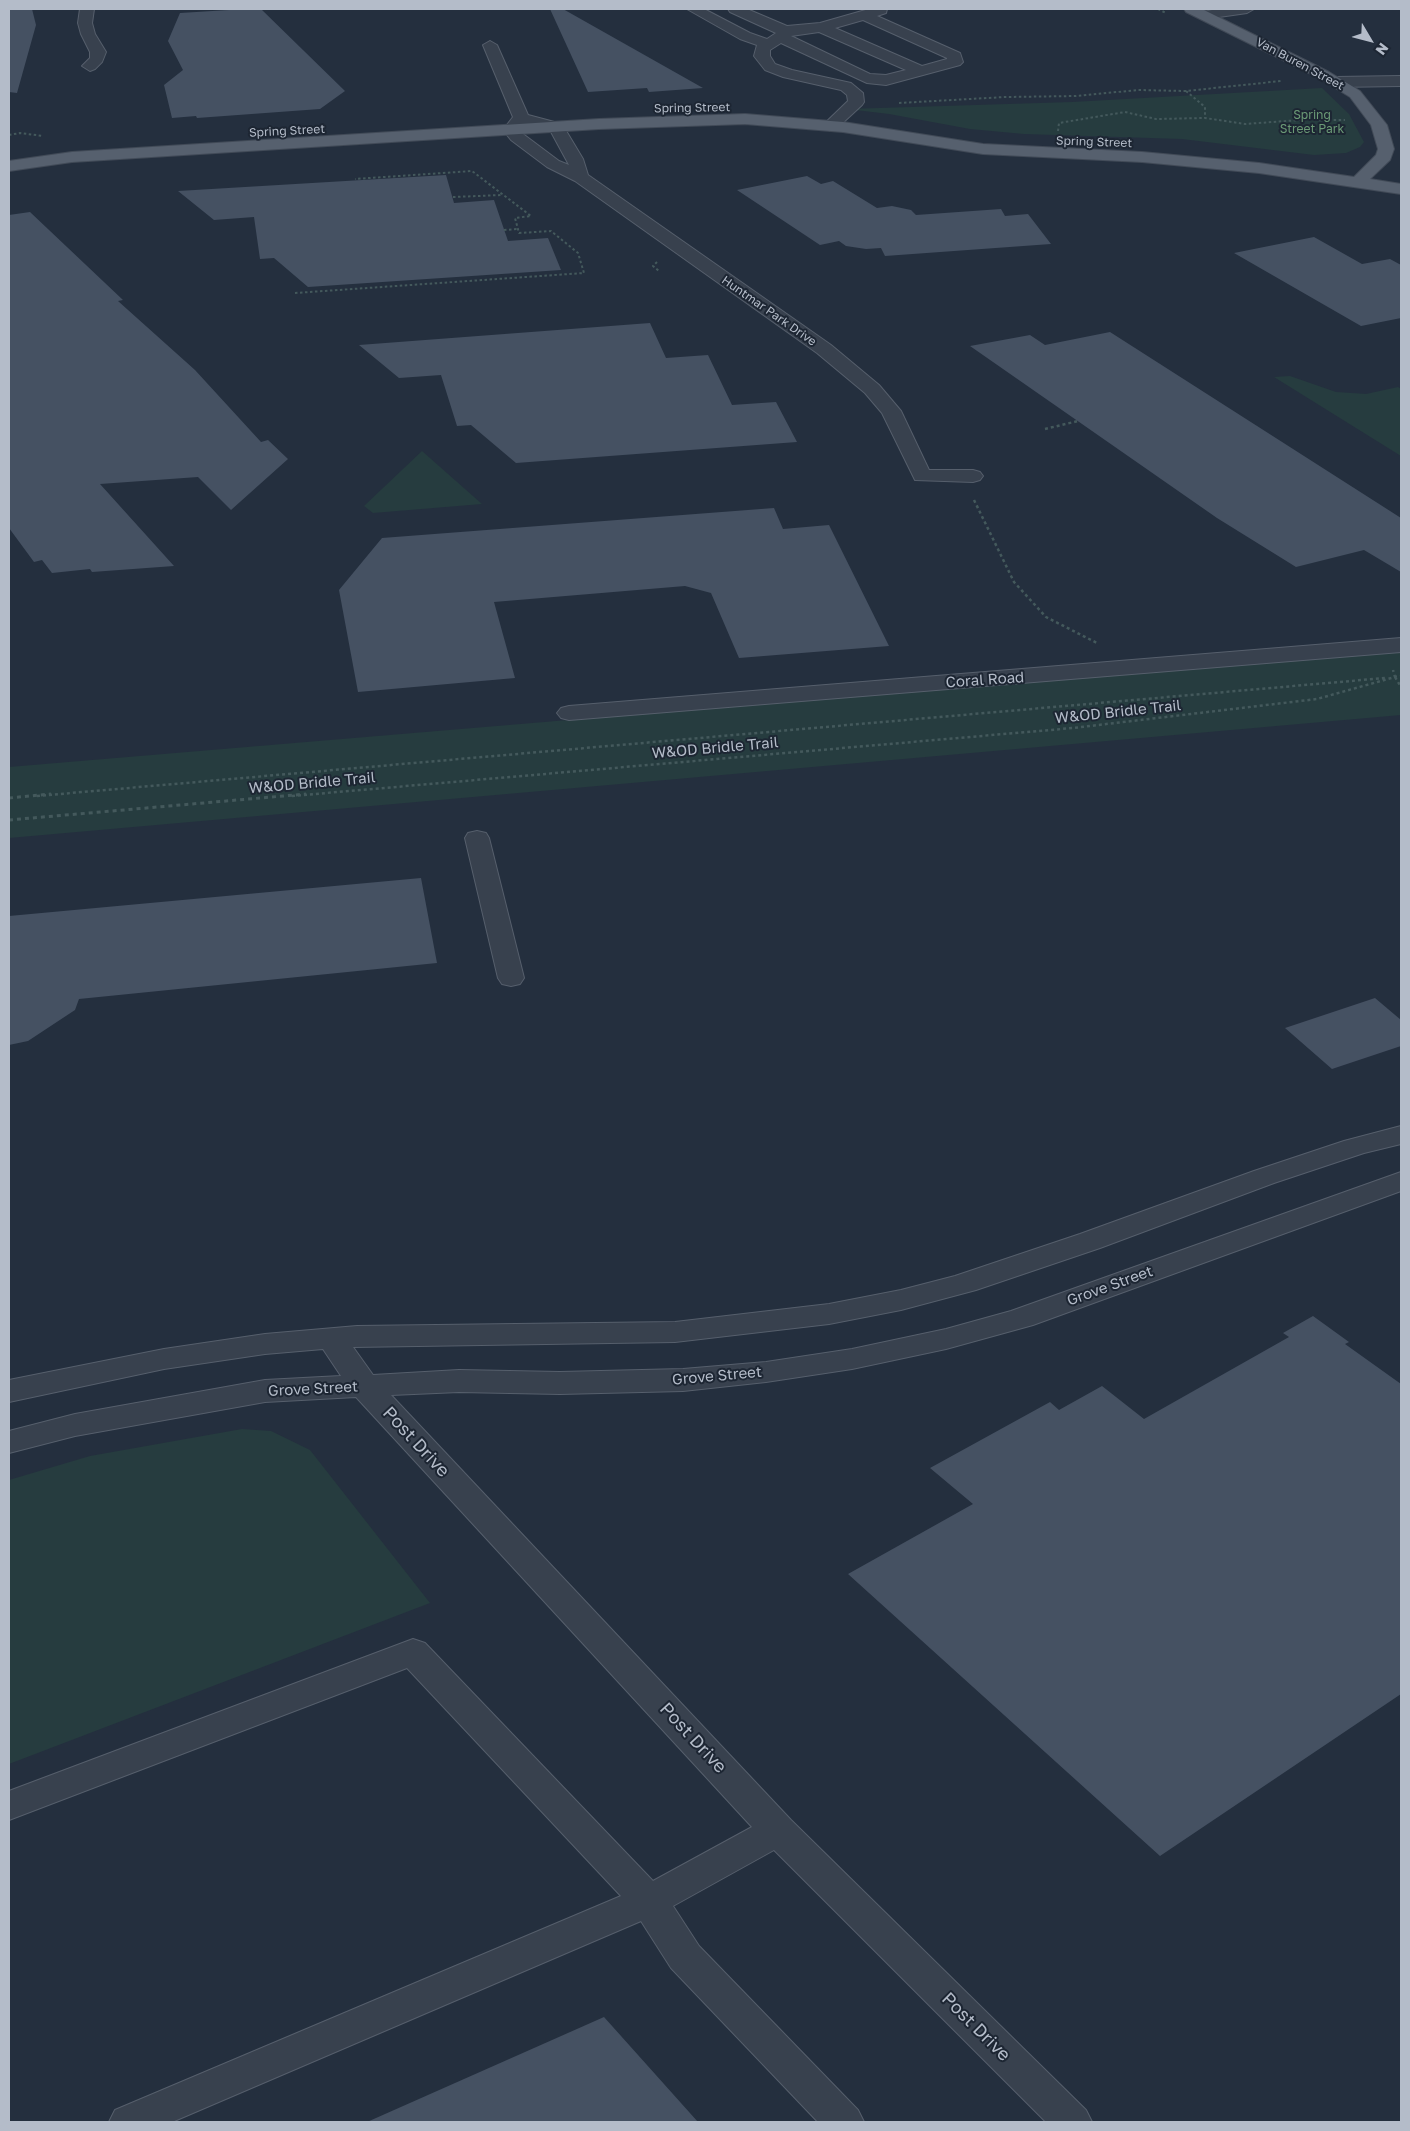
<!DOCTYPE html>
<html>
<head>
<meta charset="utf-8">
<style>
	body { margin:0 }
	#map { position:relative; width:1410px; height:2131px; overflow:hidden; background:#242f3e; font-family:"Golos Text",sans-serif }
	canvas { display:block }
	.frame { position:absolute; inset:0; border:10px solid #b4bcc9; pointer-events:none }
	.north { position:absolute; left:1345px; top:15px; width:50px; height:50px; -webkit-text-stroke:4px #1d2633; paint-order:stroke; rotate:127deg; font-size:14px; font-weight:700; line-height:20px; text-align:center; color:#b4bcc9 }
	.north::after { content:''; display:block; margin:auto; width:18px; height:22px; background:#b4bcc9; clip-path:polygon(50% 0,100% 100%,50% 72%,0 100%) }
</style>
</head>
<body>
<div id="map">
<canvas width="1410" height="2131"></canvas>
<div class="frame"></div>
<div class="north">N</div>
</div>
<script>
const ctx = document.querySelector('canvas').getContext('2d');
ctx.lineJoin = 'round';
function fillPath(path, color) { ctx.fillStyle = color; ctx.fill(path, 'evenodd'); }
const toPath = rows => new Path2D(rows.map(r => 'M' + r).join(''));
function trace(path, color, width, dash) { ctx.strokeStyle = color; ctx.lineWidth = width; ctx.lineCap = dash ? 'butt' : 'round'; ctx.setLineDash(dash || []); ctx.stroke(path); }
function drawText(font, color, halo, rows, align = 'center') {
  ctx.font = font + ' "Golos Text",sans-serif'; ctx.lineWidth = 4; ctx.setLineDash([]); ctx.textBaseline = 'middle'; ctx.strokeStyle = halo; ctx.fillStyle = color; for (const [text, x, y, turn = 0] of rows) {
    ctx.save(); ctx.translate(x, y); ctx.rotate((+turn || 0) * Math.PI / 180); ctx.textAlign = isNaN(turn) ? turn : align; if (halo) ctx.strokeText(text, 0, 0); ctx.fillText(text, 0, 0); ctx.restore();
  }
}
fillPath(toPath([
	[1322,88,1349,114,1364,142,1360,147,1346,153,1314,155,1182,139,1024,134,970,129,889,114,847,109,1072,102],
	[1290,376,1336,392,1366,394,1398,387,1401,389,1401,456,1274,377],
	[422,451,482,504,373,513,364,506],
	[1401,650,1401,715,9,838,9,767],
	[242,1429,271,1431,310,1450,430,1603,9,1764,9,1480,90,1456]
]), '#263c3f');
fillPath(toPath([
	[9,9,32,9,36,25,17,93,9,92],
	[245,9,261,9,345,91,320,109,197,118,196,116,172,118,164,85,183,70,168,41,180,13],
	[550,9,563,9,703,88,649,92,647,88,588,92],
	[446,175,454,203,494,200,508,241,548,238,561,270,308,287,274,258,260,259,254,217,214,220,178,191],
	[807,176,821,184,833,181,877,208,892,206,911,210,916,215,1001,209,1005,216,1028,214,1051,244,885,256,881,248,866,249,846,246,839,241,820,245,737,190],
	[30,212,123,300,118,301,195,370,261,442,268,440,288,459,231,510,198,477,100,484,174,566,92,572,90,569,52,573,42,560,34,562,9,528,9,215],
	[1314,237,1362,264,1390,259,1401,265,1401,318,1361,326,1234,253],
	[650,323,666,358,708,355,732,405,776,402,797,442,516,463,471,425,457,426,441,375,399,378,359,345],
	[1110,332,1401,518,1401,572,1364,550,1296,567,1217,518,970,346,1030,335,1045,345],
	[774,508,783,529,829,525,889,646,739,658,711,593,685,586,494,602,515,678,358,692,339,590,382,538],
	[421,878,437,963,79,999,75,1010,28,1041,9,1045,9,916],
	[1375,998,1401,1020,1401,1046,1332,1069,1285,1028],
	[1313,1316,1349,1342,1345,1344,1401,1384,1401,1694,1160,1856,848,1574,973,1504,930,1468,1050,1402,1059,1410,1102,1386,1144,1419,1289,1337,1283,1333],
	[604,2017,698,2122,367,2122]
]), '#455162');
const minor = toPath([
	[80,9,94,9,92,23,95,34,106,52,102,62,95,69,90,71,82,66,90,58,90,52,81,34,78,23,80,9],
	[687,9,704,9,750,33,767,39,776,33,730,12,728,9,747,9,787,26,820,23,869,9,887,9,886,13,877,16,960,53,963,62,960,65,886,85,867,83,781,43,770,50,770,56,775,64,792,70,851,83,863,93,864,102,862,105,836,129,830,131,822,126,848,101,847,95,841,90,783,77,765,70,754,56,757,45,740,39,687,9],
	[863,20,947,58,947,59,922,66,835,28,863,20],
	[819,32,906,70,886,75,870,74,791,36,819,32],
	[1218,9,1254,9,1247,13,1205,19,1198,15,1200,12,1218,9],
	[490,41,497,45,528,115,562,124,583,159,588,175,831,345,879,385,901,411,929,470,973,470,980,472,983,476,980,480,973,482,915,480,882,413,865,393,817,353,575,181,547,167,511,140,503,130,513,117,483,45,490,41],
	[524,124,550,130,569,165,559,161,523,134,519,130,524,124],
	[1401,76,1401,86,1336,87,1328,82,1336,77,1401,76],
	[1401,638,1401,652,569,720,561,718,557,713,561,708,569,706,1401,638],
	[477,831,486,833,489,838,524,978,520,984,511,986,502,984,498,978,465,838,468,833,477,831],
	[1401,1126,1401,1144,1364,1153,1274,1183,1100,1248,976,1290,901,1310,829,1324,675,1342,353,1347,373,1375,459,1370,560,1372,683,1369,766,1362,852,1349,946,1329,1011,1311,1401,1172,1401,1191,1033,1325,946,1349,852,1369,766,1382,683,1391,560,1394,459,1392,391,1395,791,1820,1086,2110,1092,2122,1046,2122,774,1850,673,1906,699,1946,858,2110,864,2122,818,2122,671,1968,641,1921,172,2122,109,2122,115,2110,621,1896,407,1668,9,1820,9,1791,413,1639,425,1643,653,1881,752,1827,356,1397,265,1402,75,1436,9,1453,9,1431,75,1414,265,1380,341,1376,323,1349,265,1354,164,1369,9,1402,9,1380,164,1349,265,1334,357,1326,675,1322,829,1304,901,1290,955,1276,1080,1234,1254,1171,1344,1141,1401,1126]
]);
const major = toPath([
	[1184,9,1202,9,1329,72,1360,91,1387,125,1394,149,1390,160,1370,179,1401,184,1401,194,1259,173,1142,162,983,154,843,132,745,124,599,129,72,162,9,171,9,161,72,152,599,119,745,114,843,122,983,144,1142,152,1259,163,1354,177,1376,155,1378,149,1371,125,1350,97,1319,78,1186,12,1184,9]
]);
trace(minor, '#565f6c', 2);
trace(major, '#414a57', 2);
trace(toPath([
	[1158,9,1166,13],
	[1186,91,1205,107,1205,118],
	[899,103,1005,97,1076,96,1138,90,1186,91,1281,81],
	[1058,131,1059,123,1125,112,1156,119,1205,118,1245,124,1300,120,1345,120],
	[9,135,20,133,43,136],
	[453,197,502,195],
	[504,230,518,229],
	[657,262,653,266,659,271],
	[295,293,584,273,578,253,551,231,519,233,515,218,531,216,472,171,355,179]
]), '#44595c', 2, [2.5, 2.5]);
trace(toPath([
	[1045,429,1078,421],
	[974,500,1014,582,1046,617,1097,643],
	[1394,677,1401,676],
	[1395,677,1401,687],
	[37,796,1385,678],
	[292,796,1073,728,1317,699,1395,677,1393,670]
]), '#44595c', 2.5, [3, 3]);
trace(toPath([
	[9,798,51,794],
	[9,820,306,794]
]), '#44595c', 3, [4, 4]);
fillPath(minor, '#38414e');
fillPath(major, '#56606e');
drawText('12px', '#b4bcc9', '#1d2633', [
	["Van Buren Street",1300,64,28],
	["Spring Street",692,108,-1],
	["Spring Street",287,131,-3],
	["Spring Street",1094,142,2],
	["Huntmar Park Drive",769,311,35]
]);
drawText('12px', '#6b9a76', '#1d2633', [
	["Spring",1312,115],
	["Street Park",1312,129]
]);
drawText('15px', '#b4bcc9', '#1d2633', [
	["Coral Road",985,680,-4],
	["W&OD Bridle Trail",1118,712,-6],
	["W&OD Bridle Trail",715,748,-5],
	["W&OD Bridle Trail",312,783,-5],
	["Grove Street",1110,1286,-20],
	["Grove Street",717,1376,-5],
	["Grove Street",313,1389,-3]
]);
drawText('18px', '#b4bcc9', '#1d2633', [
	["Post Drive",416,1442,47],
	["Post Drive",693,1738,47],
	["Post Drive",976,2027,45]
]);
</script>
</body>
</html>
